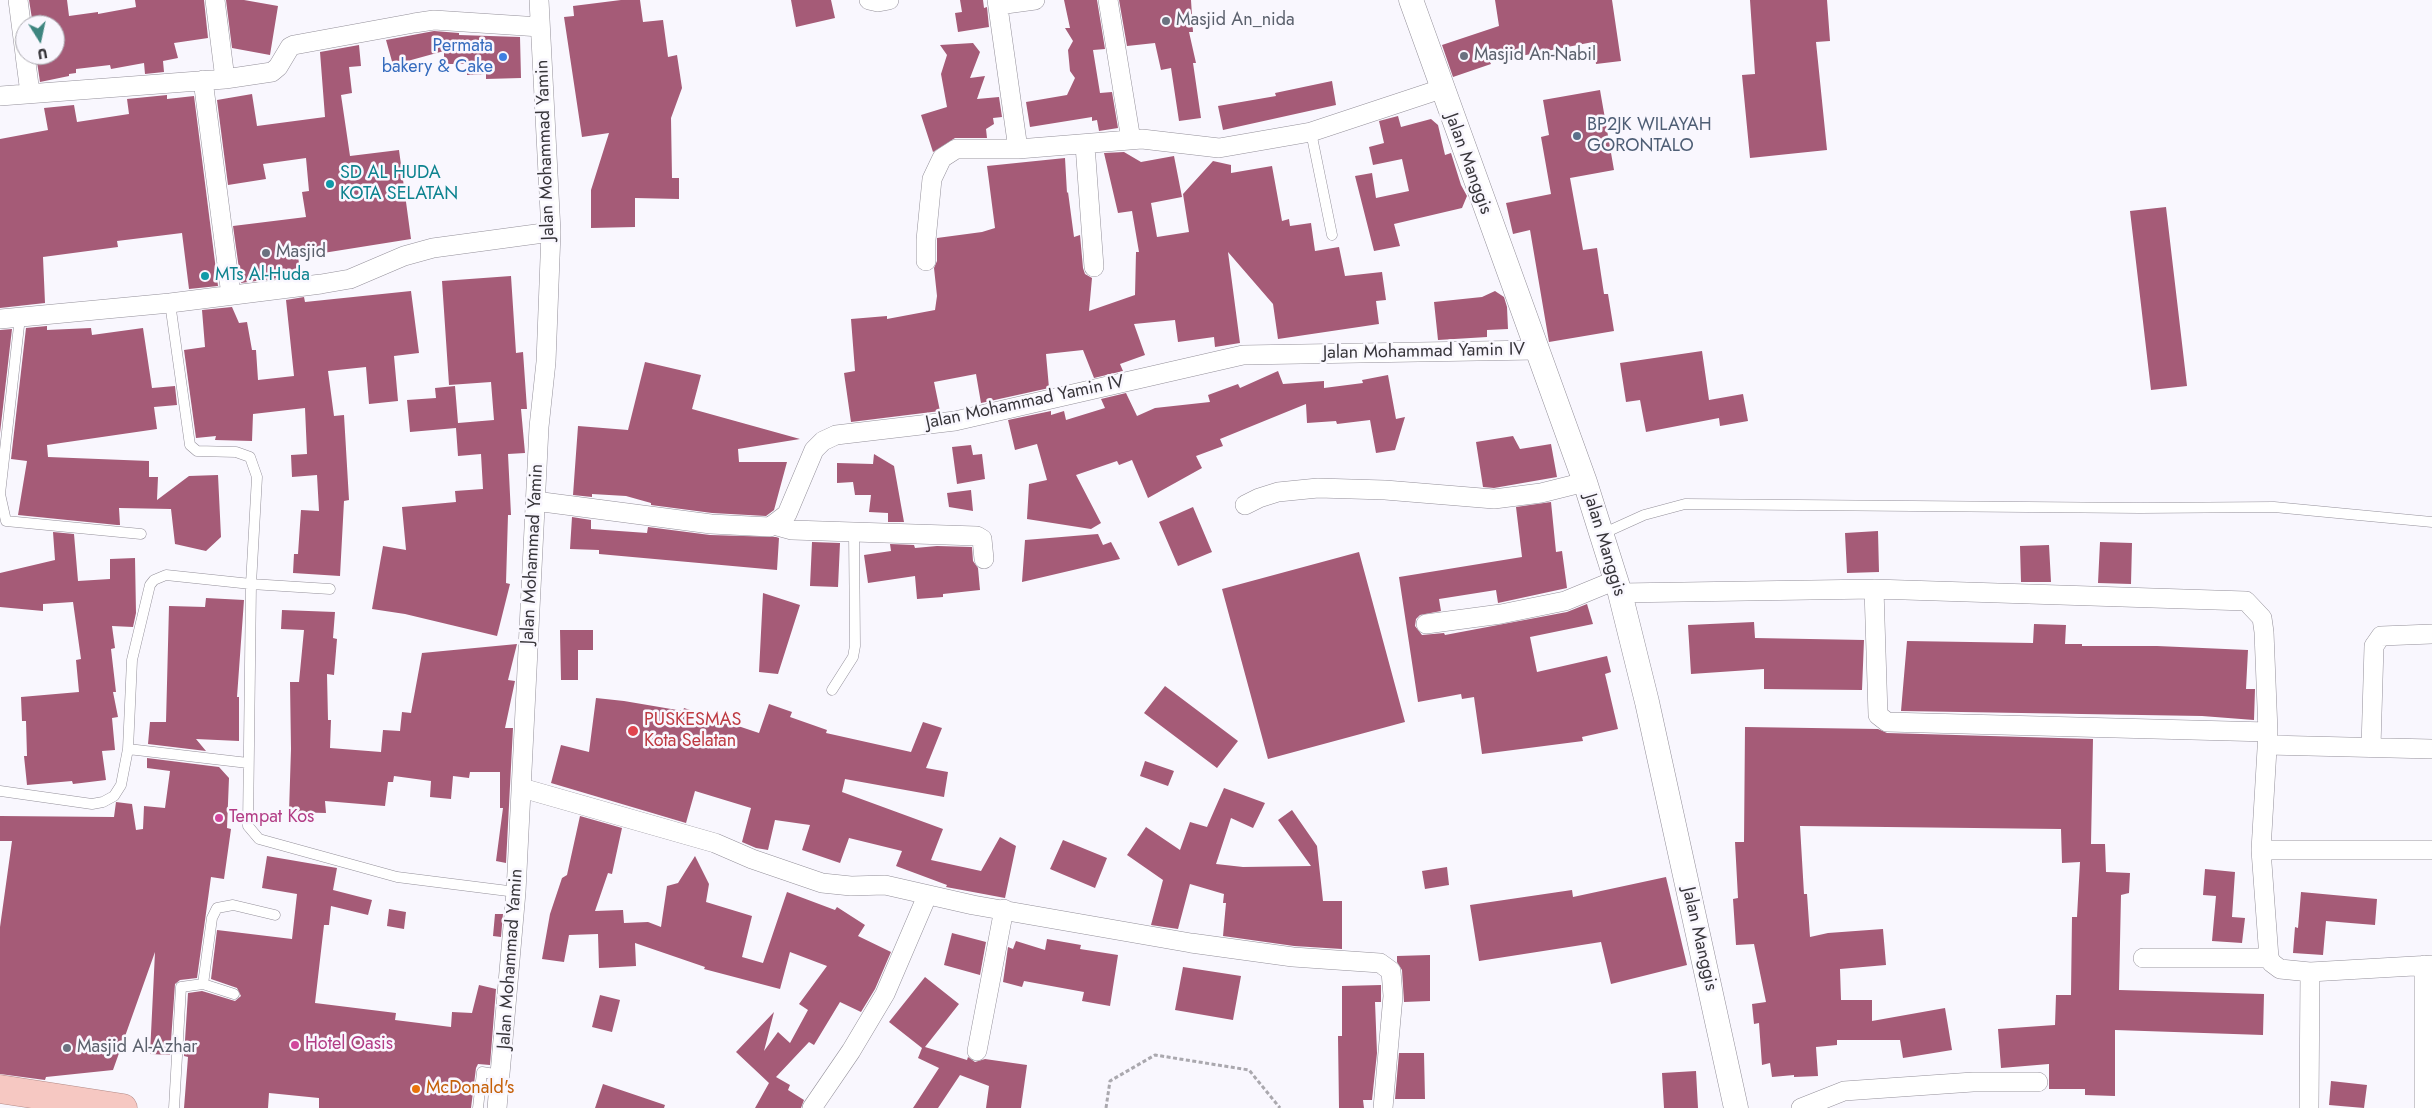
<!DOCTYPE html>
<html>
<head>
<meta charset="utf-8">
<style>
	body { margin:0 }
	#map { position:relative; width:2432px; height:1108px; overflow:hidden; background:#f9f7fe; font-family:Jost,sans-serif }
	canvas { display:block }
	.north { position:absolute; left:15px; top:15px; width:50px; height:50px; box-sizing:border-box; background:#f9f7fe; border:1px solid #aba9b0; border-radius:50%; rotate:170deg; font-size:14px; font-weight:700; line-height:20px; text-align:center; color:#37353a }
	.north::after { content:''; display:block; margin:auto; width:18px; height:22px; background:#3e857f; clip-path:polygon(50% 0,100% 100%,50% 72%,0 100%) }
</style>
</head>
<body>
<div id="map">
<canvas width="2432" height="1108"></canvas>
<div class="north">U</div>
</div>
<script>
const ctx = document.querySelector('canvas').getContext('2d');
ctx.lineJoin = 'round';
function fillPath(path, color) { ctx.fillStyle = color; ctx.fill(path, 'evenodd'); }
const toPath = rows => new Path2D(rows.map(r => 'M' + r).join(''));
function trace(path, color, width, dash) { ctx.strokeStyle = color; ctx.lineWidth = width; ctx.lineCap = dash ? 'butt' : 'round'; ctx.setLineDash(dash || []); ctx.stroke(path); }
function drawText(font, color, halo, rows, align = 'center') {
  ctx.font = font + ' Jost,sans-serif'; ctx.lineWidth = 5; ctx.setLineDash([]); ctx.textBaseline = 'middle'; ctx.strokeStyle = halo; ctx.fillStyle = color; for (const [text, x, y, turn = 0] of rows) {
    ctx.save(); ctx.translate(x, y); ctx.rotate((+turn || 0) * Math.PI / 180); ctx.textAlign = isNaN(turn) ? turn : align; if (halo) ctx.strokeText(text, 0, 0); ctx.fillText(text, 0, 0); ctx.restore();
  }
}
fillPath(toPath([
	[29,0,67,0,69,16,98,12,98,14,136,7,135,0,204,0,208,38,174,43,178,58,163,61,164,72,145,74,144,63,111,69,110,65,76,69,76,73,69,74,69,76,40,82,36,55,55,55,55,25,33,25],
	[226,0,244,0,278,6,270,55,232,48],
	[621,0,640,0,643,22,663,20,668,57,677,55,682,88,671,118,672,178,679,178,679,199,635,198,635,227,591,228,591,190,609,133,582,137,564,17,574,16,573,6],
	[791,0,831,0,835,18,796,27],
	[960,0,983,0,984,8,987,7,989,27,958,32,955,13,962,12],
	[1064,0,1097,0,1105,49,1093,50,1100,93,1112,92,1118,128,1099,131,1097,120,1092,121,1092,117,1030,127,1026,102,1067,95,1075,78,1070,71,1068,50,1073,41,1065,28,1070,28],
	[1119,0,1191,0,1193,32,1189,32,1196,63,1193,63,1201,118,1179,121,1171,68,1161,70,1155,43,1127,46],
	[1495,0,1612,0,1621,61,1596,64,1593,42,1490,62,1491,64,1453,77,1442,45,1499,26],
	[1750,0,1827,0,1830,41,1816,42,1827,150,1750,158,1742,75,1755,74],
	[434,31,459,33,459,35,520,37,521,78,486,79,486,74,467,75,467,64,444,64,444,51,393,65,386,40],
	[973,43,980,52,970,78,985,76,977,99,999,97,1002,117,993,118,994,124,986,129,987,138,955,138,933,152,921,115,947,107,941,74,947,55,940,45],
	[359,45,361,66,349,67,352,93,341,95,350,156,399,150,411,239,298,257,301,275,241,283,233,226,306,217,302,192,309,191,306,158,263,164,266,179,228,185,217,100,252,94,257,126,325,117,320,52],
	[1332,81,1336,105,1223,130,1218,106,1276,96,1275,93],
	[1600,90,1614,170,1570,178,1583,250,1597,248,1604,294,1608,294,1614,331,1549,342,1530,230,1513,234,1506,203,1551,194,1541,137,1549,135,1543,100],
	[167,95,167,99,194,96,218,286,189,289,182,233,117,241,118,247,43,257,45,303,0,308,0,139,48,130,44,108,74,105,77,122,129,114,127,99],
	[1398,116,1401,127,1431,119,1438,125,1445,155,1451,153,1461,185,1467,196,1462,208,1394,224,1400,246,1374,251,1355,176,1372,173,1376,198,1409,191,1402,159,1373,165,1369,147,1384,143,1379,121],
	[1124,152,1141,162,1174,156,1182,197,1151,203,1157,237,1189,232,1183,194,1213,161,1231,165,1231,173,1272,166,1282,221,1289,219,1290,226,1311,223,1315,251,1339,247,1345,276,1382,272,1386,300,1376,301,1379,324,1278,339,1273,304,1228,252,1240,343,1215,347,1214,337,1178,342,1175,320,1134,324,1145,355,1120,364,1123,371,1094,378,1083,350,1046,354,1049,388,981,403,976,374,934,382,940,411,851,422,844,373,855,371,851,319,887,316,887,319,935,310,937,296,934,268,937,261,937,238,982,232,995,228,987,166,1065,158,1067,193,1068,192,1074,237,1080,235,1083,268,1085,274,1092,278,1089,311,1135,295,1136,252,1139,252,1132,211,1118,213,1104,153],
	[2166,207,2187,386,2151,390,2130,211],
	[511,276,516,353,523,352,527,409,521,409,525,453,508,454,511,515,508,515,506,583,510,584,497,636,405,614,372,609,383,546,406,550,402,507,456,502,455,491,483,489,481,454,458,456,456,428,410,432,407,400,436,398,435,388,455,386,458,423,494,420,491,382,449,385,442,281],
	[411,291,419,353,394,356,398,401,369,404,366,367,328,371,334,416,344,415,349,500,344,501,340,576,293,573,294,554,298,554,301,510,319,511,317,475,292,477,291,455,307,454,305,408,253,414,252,441,215,440,216,436,196,438,184,350,205,347,202,310,232,307,239,323,247,322,252,350,256,350,258,380,294,376,286,300,304,297,305,302],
	[1495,291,1504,297,1507,307,1508,329,1487,330,1487,337,1438,340,1434,302,1482,297],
	[47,326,47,330,91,328,92,335,143,328,152,388,175,386,177,405,154,407,157,429,47,445,48,457,149,461,149,477,158,477,157,500,189,476,218,475,221,537,206,551,175,544,171,509,119,508,120,525,117,525,18,515,27,461,11,459,26,328],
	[12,329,0,433,0,330],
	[1702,351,1709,400,1743,394,1748,421,1720,426,1719,418,1646,432,1640,400,1626,402,1620,363],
	[645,362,701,375,692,409,800,439,738,449,739,462,787,462,774,510,766,516,712,513,651,505,651,503,626,496,592,494,592,497,573,495,578,426,628,430],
	[1278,371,1283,384,1324,381,1324,388,1363,383,1362,380,1388,375,1396,419,1405,417,1395,450,1376,453,1370,420,1337,424,1336,421,1307,423,1306,404,1220,439,1223,446,1196,456,1202,468,1148,498,1132,460,1119,465,1117,461,1076,475,1101,523,1091,529,1027,519,1029,484,1047,480,1037,444,1015,450,1008,420,1051,411,1051,415,1064,411,1066,420,1105,408,1101,399,1126,393,1137,416,1155,408,1210,402,1208,395,1238,384,1240,388],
	[1513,436,1520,449,1551,444,1557,477,1494,488,1483,487,1476,442],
	[971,445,973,455,982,454,985,479,957,484,952,447],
	[874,454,894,466,904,522,888,522,888,513,869,512,871,495,855,495,853,482,837,483,837,463,873,464],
	[971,490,973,511,949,507,947,493],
	[1551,502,1556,552,1562,551,1567,588,1498,603,1496,590,1439,599,1441,611,1420,615,1416,619,1415,626,1422,635,1444,633,1445,635,1567,612,1587,604,1593,624,1530,637,1537,672,1607,656,1611,672,1605,674,1618,729,1582,737,1583,741,1482,754,1474,697,1462,699,1461,694,1418,702,1399,577,1522,557,1516,507],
	[1193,507,1212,552,1178,566,1159,522],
	[572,517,591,520,591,529,647,533,648,527,710,535,776,537,779,538,777,570,599,554,599,550,570,549],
	[1878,531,1879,572,1847,573,1845,533],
	[53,532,74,534,78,581,110,579,110,559,135,558,136,613,133,627,112,626,115,648,111,649,116,692,113,692,118,717,112,718,115,750,102,751,106,780,73,784,72,781,27,785,24,756,27,756,26,721,22,721,21,697,79,692,76,660,81,659,73,602,43,604,43,611,0,607,0,573,55,560],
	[1098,534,1103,545,1111,542,1120,559,1022,582,1025,540],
	[812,542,840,543,838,587,810,586],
	[2100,542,2132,543,2131,584,2098,583],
	[890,544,914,545,915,548,937,546,972,547,973,561,978,568,980,590,943,594,943,597,917,599,915,576,868,583,864,555,891,551],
	[2049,545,2051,582,2021,582,2020,546],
	[1359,552,1405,722,1268,759,1222,589],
	[763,593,800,605,778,674,759,672],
	[206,598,244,600,237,697,239,697,239,741,196,739,206,751,148,744,150,722,166,722,169,606,205,607],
	[282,610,335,612,333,638,337,639,334,675,327,674,328,720,331,720,330,748,381,752,383,730,400,731,402,712,411,713,422,653,517,644,508,680,515,681,505,728,513,728,506,863,496,861,503,808,500,808,500,772,470,772,469,778,453,776,451,799,430,797,431,781,394,776,393,782,388,782,385,806,325,801,326,813,289,812,291,749,290,682,299,682,304,630,281,629],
	[1754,622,1755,638,1864,640,1862,690,1764,689,1764,669,1691,674,1688,625],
	[2034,624,2066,625,2065,644,2082,644,2082,646,2157,646,2248,650,2246,689,2255,689,2254,720,2202,716,1901,711,1907,641,2033,643],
	[560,630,593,630,593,650,578,650,578,680,561,680],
	[1165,686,1238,741,1217,768,1144,713],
	[596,698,624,701,683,711,684,708,759,733,769,704,792,712,790,717,827,730,826,733,911,752,923,722,942,728,926,768,948,772,944,797,845,779,842,792,943,829,931,860,981,871,1000,837,1016,846,1005,898,946,887,947,885,896,866,902,851,849,838,840,863,802,850,810,825,775,820,768,850,756,848,742,842,751,808,695,791,686,823,551,783,561,745,589,752],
	[1745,727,1878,729,1887,733,2093,739,2091,844,2105,844,2106,872,2130,873,2129,893,2121,895,2119,990,2264,994,2263,1035,2115,1030,2115,1096,2085,1095,2085,1089,2049,1089,2049,1064,2001,1068,1998,1029,2055,1025,2056,995,2071,995,2072,917,2077,917,2080,862,2062,863,2061,829,1800,826,1804,894,1807,894,1810,937,1828,933,1883,929,1886,965,1840,969,1841,1000,1872,1000,1872,1021,1945,1008,1952,1050,1903,1058,1900,1040,1837,1040,1837,1045,1816,1047,1818,1076,1794,1077,1794,1075,1772,1077,1770,1063,1762,1065,1759,1023,1754,1024,1752,1004,1766,1002,1754,944,1736,945,1733,899,1738,898,1735,842,1744,842],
	[147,758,219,767,229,778,227,828,231,829,224,879,211,877,197,978,180,980,175,984,170,1055,150,1054,155,952,113,1070,46,1077,45,1080,0,1074,0,927,12,841,0,841,0,816,114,817,116,802,132,804,136,830,143,829,144,806,165,808,170,771,147,768],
	[1145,761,1174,771,1168,786,1140,776],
	[1224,788,1265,803,1253,828,1231,818,1216,864,1243,867,1311,866,1278,820,1292,810,1317,846,1323,901,1342,901,1342,949,1294,946,1223,936,1226,903,1223,903,1224,894,1190,884,1178,929,1151,925,1163,880,1127,855,1146,827,1180,850,1190,822,1207,827],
	[580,816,622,828,612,874,608,873,595,911,623,910,624,923,648,922,661,927,667,886,678,883,695,856,709,884,706,902,752,916,742,957,763,963,787,892,835,910,837,907,865,925,858,936,891,952,875,989,861,1012,840,1002,814,1045,809,1042,776,1077,790,1085,788,1090,804,1100,801,1108,755,1108,769,1083,736,1052,774,1012,764,1051,778,1032,790,1043,808,1010,799,1004,827,966,790,952,780,989,704,969,705,967,635,943,636,966,599,968,598,934,569,935,564,962,542,959,550,914,562,878,567,875],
	[1063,840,1107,858,1095,888,1050,869],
	[267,856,337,868,333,890,372,900,368,915,331,906,329,925,324,925,315,1003,396,1013,395,1020,451,1027,452,1012,472,1013,479,985,496,989,490,1065,478,1064,476,1068,471,1108,319,1108,319,1098,269,1093,268,1108,184,1108,188,1057,184,1056,188,993,202,991,235,1001,241,996,237,988,211,979,217,930,292,939,297,894,262,888],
	[1447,867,1449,885,1425,889,1422,871],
	[2205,869,2235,872,2232,917,2245,918,2242,943,2212,941,2216,896,2203,895],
	[1666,877,1687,965,1611,984,1601,942,1479,961,1470,905,1572,890,1573,897],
	[2301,892,2377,899,2375,925,2326,921,2323,955,2293,953,2295,927,2298,928],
	[389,909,406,912,404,929,387,926],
	[495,914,503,914,501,937,493,936],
	[952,933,986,942,980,975,944,965],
	[1047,939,1081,945,1080,949,1118,955,1110,1006,1082,1001,1084,992,1024,981,1022,987,1003,982,1008,947,1013,949,1016,941,1045,950],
	[1430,955,1430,1001,1404,1002,1402,970,1397,962,1397,956],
	[1183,967,1241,976,1233,1020,1175,1010],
	[925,977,959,1004,925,1047,967,1060,968,1057,975,1062,985,1059,1027,1065,1021,1108,986,1108,989,1086,960,1075,938,1108,913,1108,939,1068,918,1058,922,1048,889,1022],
	[1381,985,1381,1002,1375,1002,1377,1053,1372,1100,1363,1100,1364,1108,1339,1108,1338,1036,1342,1036,1342,986],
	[600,995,620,1000,612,1032,592,1027],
	[1399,1053,1424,1053,1425,1099,1395,1099],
	[1696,1071,1698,1108,1664,1108,1662,1073],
	[2331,1081,2367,1085,2364,1108,2329,1105],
	[603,1084,665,1105,664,1108,595,1108]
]), '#a55b77');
const service = toPath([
	[1311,132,1332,235],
	[170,303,190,445,197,451,236,452,250,457,257,477,251,584,248,826,259,839,397,877,516,892],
	[20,317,0,494,6,521,141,534],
	[1602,534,1644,515,1685,504,2140,508,2274,507,2432,522],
	[832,690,853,657,855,646,854,531],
	[248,763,128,749,132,660,150,585,154,580,166,575,251,584,330,589],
	[0,791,92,804,103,802,114,796,121,785,128,749],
	[203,984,234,994],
	[174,1108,181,987,203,984,212,918,217,908,233,905,275,915],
	[478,1108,482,1072,501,1075]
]);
const minor = toPath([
	[18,0,25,54],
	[869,0,878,2,889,0],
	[997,0,1018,149],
	[1108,0,1131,140],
	[998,5,1035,0],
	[25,55,30,93],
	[225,79,272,72,278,67,290,47,294,45,414,23,434,20,540,27],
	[203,80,231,295],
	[0,96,225,79,215,0],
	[1085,145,1094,267],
	[926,261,926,240,932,179,942,158,956,149,1018,149,1142,139,1219,148,1311,132,1441,89],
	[0,319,170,303,321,284,350,279,404,256,433,248,551,232],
	[535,501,711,524,770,527,787,514,814,450,823,441,836,435,955,421,1243,355,1536,350],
	[1245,505,1259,498,1278,492,1318,488,1385,490,1494,499,1541,493,1585,482],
	[774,525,792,530,977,536,982,539,984,559],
	[1874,589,1878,715,1887,722,2268,732],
	[1620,593,1874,589,2246,601,2262,618,2264,632,2268,732,2261,850,2269,958,2272,963,2280,969,2310,972,2432,965],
	[1426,624,1501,614,1565,601,1616,580],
	[2267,745,2432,749],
	[2371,747,2374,646,2381,636,2432,634],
	[522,788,715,843,752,859,822,883,851,886,885,885,973,905,1191,943,1293,957,1380,963,1391,971,1393,996,1383,1108],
	[2261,850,2432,850],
	[2143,958,2269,958],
	[977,1051,1004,909],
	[497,1108,516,892,539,427,546,362,551,232,539,0],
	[812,1108,851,1051,885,994,927,896],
	[1801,1108,1844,1091,1973,1082,2038,1082],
	[2309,1108,2310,972],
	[2424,1108,2424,965]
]);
const tertiary = toPath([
	[1411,0,1585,482,1620,593,1647,702,1736,1108]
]);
const trunk = toPath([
	[0,1089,123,1108]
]);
trace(service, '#94909a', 11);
trace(minor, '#94909a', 20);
trace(tertiary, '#94909a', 25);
trace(trunk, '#b28b88', 29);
trace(toPath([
	[1106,1108,1110,1081,1155,1055,1249,1070,1280,1108]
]), '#aaa8ae', 3, [4, 2.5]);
trace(service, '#fff', 10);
trace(minor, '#fff', 19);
trace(tertiary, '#fff', 24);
trace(trunk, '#f6c8c2', 28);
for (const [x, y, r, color] of [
	[1166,21,5,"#6b7280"],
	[1464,56,5,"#6b7280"],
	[503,57,5,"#3f7fe0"],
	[1577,136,5,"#5c6f8a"],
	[330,184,5,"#0f9aa8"],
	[266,253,5,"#6b7280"],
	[205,276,5,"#0f9aa8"],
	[633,731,6,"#e0444e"],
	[219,818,5,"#d1479c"],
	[295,1045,5,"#d1479c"],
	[67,1048,5,"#6b7280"],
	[416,1089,5,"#e8710a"]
]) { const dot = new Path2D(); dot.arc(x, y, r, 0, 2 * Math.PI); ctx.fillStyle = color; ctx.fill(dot); trace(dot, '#f9f7fe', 2); }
drawText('18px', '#5b616d', '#f9f7fe', [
	["Masjid An_nida",1176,21],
	["Masjid An-Nabil",1474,56],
	["Masjid",276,253],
	["Masjid Al-Azhar",77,1048]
], 'left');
drawText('18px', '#366cbe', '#f9f7fe', [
	["Permata",493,47],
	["bakery & Cake",493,68]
], 'right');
drawText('18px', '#4e5e75', '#f9f7fe', [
	["BP2JK WILAYAH",1587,126],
	["GORONTALO",1587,147]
], 'left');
drawText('18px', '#37353a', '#f9f7fe', [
	["Jalan Mohammad Yamin",546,150,-92],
	["Jalan Manggis",1468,164,70],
	["Jalan Mohammad Yamin IV",1424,352,-1],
	["Jalan Mohammad Yamin IV",1025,403,-12],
	["Jalan Manggis",1604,545,73],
	["Jalan Mohammad Yamin",533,554,-87],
	["Jalan Manggis",1699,939,77],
	["Jalan Mohammad Yamin",511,959,-86]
]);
drawText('18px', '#0d838f', '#f9f7fe', [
	["SD AL HUDA",340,174],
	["KOTA SELATAN",340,195],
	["MTs Al-Huda",215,276]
], 'left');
drawText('18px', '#be3a42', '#f9f7fe', [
	["PUSKESMAS",644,721],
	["Kota Selatan",644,742]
], 'left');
drawText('18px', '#b23c85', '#f9f7fe', [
	["Tempat Kos",229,818],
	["Hotel Oasis",305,1045]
], 'left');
drawText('18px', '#c56008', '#f9f7fe', [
	["McDonald's",426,1089]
], 'left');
</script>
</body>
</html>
